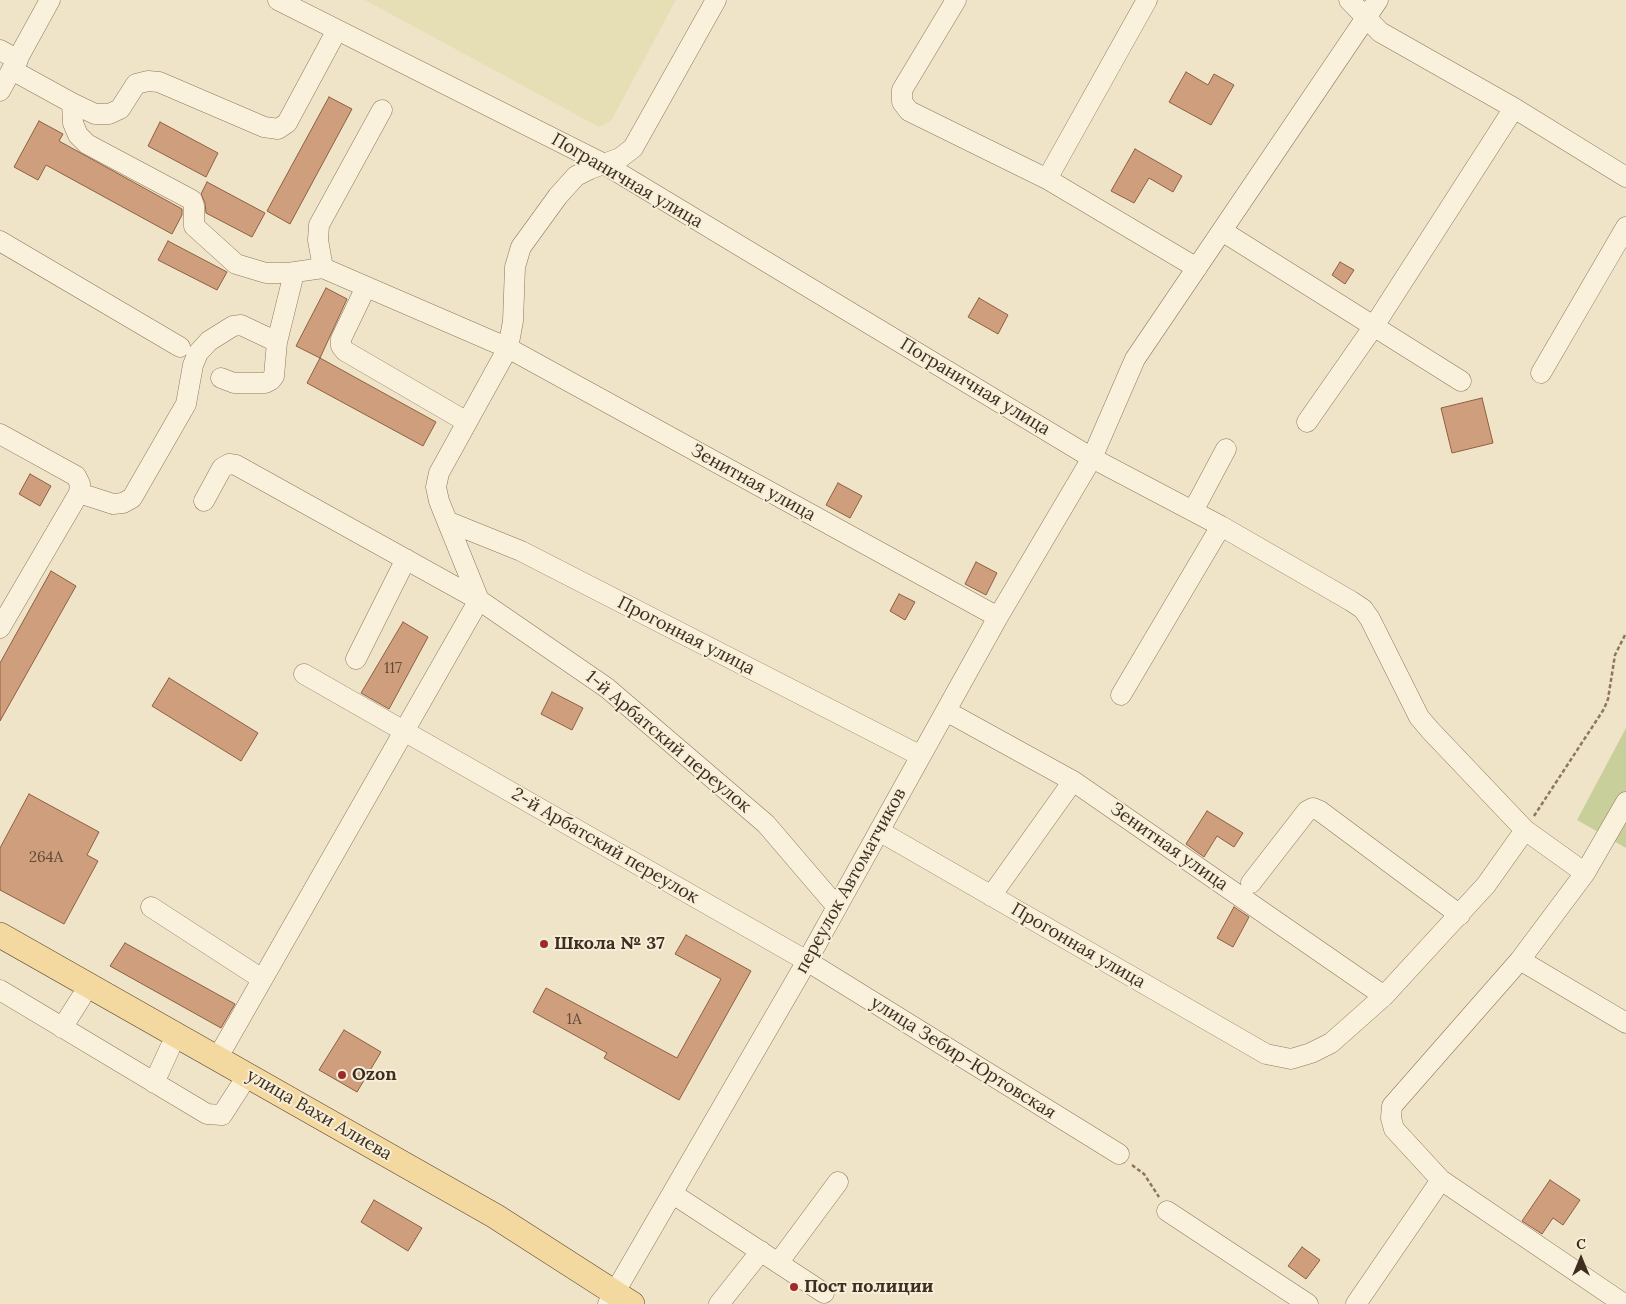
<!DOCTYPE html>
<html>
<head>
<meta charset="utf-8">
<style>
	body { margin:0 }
	#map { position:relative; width:1626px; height:1304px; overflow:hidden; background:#f0e4c8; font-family:Lora,serif }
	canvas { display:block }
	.north { position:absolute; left:1556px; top:1234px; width:50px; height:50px; -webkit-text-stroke:4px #f7eed8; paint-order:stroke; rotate:0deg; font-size:14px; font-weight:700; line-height:20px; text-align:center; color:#3d2e20 }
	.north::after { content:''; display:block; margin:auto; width:18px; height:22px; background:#3d2e20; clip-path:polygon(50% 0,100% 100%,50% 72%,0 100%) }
</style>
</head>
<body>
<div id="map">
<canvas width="1626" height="1304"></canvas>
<div class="north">С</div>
</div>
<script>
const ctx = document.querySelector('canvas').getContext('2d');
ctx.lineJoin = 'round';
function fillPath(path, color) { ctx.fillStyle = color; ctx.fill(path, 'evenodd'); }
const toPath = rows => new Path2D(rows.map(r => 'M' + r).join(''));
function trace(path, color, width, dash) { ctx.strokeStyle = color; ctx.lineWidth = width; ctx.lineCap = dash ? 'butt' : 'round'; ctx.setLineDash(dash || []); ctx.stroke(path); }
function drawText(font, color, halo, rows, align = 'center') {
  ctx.font = font + ' Lora,serif'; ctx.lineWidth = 4; ctx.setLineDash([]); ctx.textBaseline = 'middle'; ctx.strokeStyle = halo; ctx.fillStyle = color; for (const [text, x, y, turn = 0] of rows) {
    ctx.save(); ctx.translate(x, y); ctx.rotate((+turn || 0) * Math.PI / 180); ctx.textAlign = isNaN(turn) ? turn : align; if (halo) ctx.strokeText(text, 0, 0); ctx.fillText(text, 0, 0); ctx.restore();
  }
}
fillPath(toPath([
	[365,0,676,0,611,121,599,127]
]), '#e6deb5');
fillPath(toPath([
	[1626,728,1626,848,1577,820]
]), '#c9cf9b');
const building = toPath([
	[1186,72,1208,85,1214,74,1234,85,1211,125,1169,102,1186,72],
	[329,97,352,109,290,224,267,211,329,97],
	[39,121,63,134,59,141,182,209,182,215,172,234,46,165,38,180,14,167,39,121],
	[160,122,218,153,206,177,148,146,160,122],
	[1135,149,1182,176,1173,192,1149,178,1134,203,1111,191,1135,149],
	[207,182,265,213,252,237,206,213,205,203,201,194,207,182],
	[168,241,227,272,217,290,158,260,168,241],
	[1340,262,1354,270,1345,284,1332,275,1340,262],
	[326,288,347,299,320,358,296,346,326,288],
	[979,298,1008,315,998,334,968,317,979,298],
	[320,358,436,422,423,446,307,383,320,358],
	[1482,398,1493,443,1452,453,1441,408,1482,398],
	[30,474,51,486,40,506,19,494,30,474],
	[838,483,862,496,850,518,826,505,838,483],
	[976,562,997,573,986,595,965,584,976,562],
	[51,571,76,586,0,721,0,663,51,571],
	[899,594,915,602,905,620,890,611,899,594],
	[403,622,428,637,389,709,361,693,403,622],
	[169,678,258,733,241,761,152,706,169,678],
	[552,692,583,708,572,730,541,714,552,692],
	[29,794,99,832,87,855,98,861,64,924,0,890,0,848,29,794],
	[1207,811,1243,833,1234,847,1217,836,1204,857,1186,844,1207,811],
	[1234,907,1249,917,1233,947,1217,938,1234,907],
	[686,935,751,971,679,1100,604,1058,607,1053,533,1012,546,988,677,1058,721,979,675,954,686,935],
	[125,943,235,1004,221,1028,110,966,125,943],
	[344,1030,381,1052,357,1092,319,1070,344,1030],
	[1550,1180,1580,1200,1563,1225,1553,1218,1542,1234,1522,1221,1550,1180],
	[374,1200,422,1228,408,1251,361,1222,374,1200],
	[1302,1247,1320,1260,1306,1279,1288,1266,1302,1247]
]);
fillPath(building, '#cf9f7d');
trace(building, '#8d5f41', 1);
const minor = toPath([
	[278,0,604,164,1092,458,1221,526,1351,601,1363,609,1370,619,1419,717,1430,730,1525,830,1585,873],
	[956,0,902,90,902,102,909,111,1047,179,1197,268],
	[1349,0,1380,32,1514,108,1626,177],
	[0,50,18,60],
	[12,70,72,103,73,123,78,135,87,144,192,200,194,206,194,226,236,264,266,273,288,273,323,268],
	[0,91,50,0],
	[72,103,95,114,109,114,120,109,136,84,148,81,159,82,264,127,278,129,287,123,337,30],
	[382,110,319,225,318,240,323,268,508,348,998,617],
	[1047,179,1147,0],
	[1222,231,1461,381],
	[0,241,180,347],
	[366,287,341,339,341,346,345,351,467,422],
	[1541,373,1626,227],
	[221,378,234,383,265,383,271,380,274,376,277,342],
	[1307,422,1374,326,1514,108],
	[0,434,76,476,80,484,79,493,0,628],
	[79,493,113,504,123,503,132,498,186,404,193,365,198,353,209,341,233,326,241,325,277,342,294,273],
	[204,501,222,468,229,464,236,465,479,600,607,688,766,824,837,907],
	[1193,511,1226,449],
	[449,522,521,551,921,756],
	[479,600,439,501,436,487,439,473,508,348,513,321,515,267,521,247,558,196,576,176,590,169,620,158,633,148,716,0],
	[356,659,406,559],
	[304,674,807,961,1119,1154],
	[1121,695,1221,526],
	[946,711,1073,781,1384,996],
	[879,831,1266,1054,1291,1059,1311,1053,1331,1043,1384,996,1486,885,1525,830],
	[1251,883,1307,811,1313,808,1320,811,1460,915],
	[991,896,1073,781],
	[151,907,262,979],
	[1520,960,1626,1023],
	[0,990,207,1114,222,1115,240,1087],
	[62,1028,81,998],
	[218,1057,479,600],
	[154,1083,170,1048],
	[673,1194,824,1293],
	[1167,1211,1308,1304],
	[778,1263,838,1182],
	[608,1304,807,961,998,617,1092,458,1135,359,1378,0],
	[719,1304,761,1251],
	[1356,1304,1441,1180],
	[1624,1304,1441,1180,1394,1129,1391,1118,1392,1106,1520,960,1585,873,1626,802]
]);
const major = toPath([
	[0,935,495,1216,632,1304]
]);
trace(minor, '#8d765c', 21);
trace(major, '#5b4430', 26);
trace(toPath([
	[1534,816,1604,709,1608,699,1615,655,1626,633],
	[1132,1165,1144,1174,1159,1197]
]), '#8d765c', 2.5, [4, 2.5]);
trace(minor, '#faf1dc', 20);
trace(major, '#f3d9a0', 25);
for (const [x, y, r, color] of [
	[544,944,5,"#9e2a2b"],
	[342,1075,5,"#9e2a2b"],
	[794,1287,5,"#9e2a2b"]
]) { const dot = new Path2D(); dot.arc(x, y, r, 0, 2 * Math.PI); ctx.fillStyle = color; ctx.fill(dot); trace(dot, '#f7eed8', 2); }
drawText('15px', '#624a37', null, [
	["117",393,669],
	["264А",46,858],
	["1А",574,1020]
]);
drawText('18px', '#3d2e20', '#f7eed8', [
	["Пограничная улица",627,181,30],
	["Пограничная улица",975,387,31],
	["Зенитная улица",753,483,29],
	["Прогонная улица",686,636,27],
	["1-й Арбатский переулок",668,742,40],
	["2-й Арбатский переулок",605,846,30],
	["Зенитная улица",1169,847,35],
	["переулок Автоматчиков",851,881,-61],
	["Прогонная улица",1078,946,30],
	["улица Зебир-Юртовская",963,1058,32],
	["улица Вахи Алиева",319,1115,30]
]);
drawText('bold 18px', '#3d2e20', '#f7eed8', [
	["Школа № 37",554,944],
	["Ozon",352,1075],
	["Пост полиции",804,1287]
], 'left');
</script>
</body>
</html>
